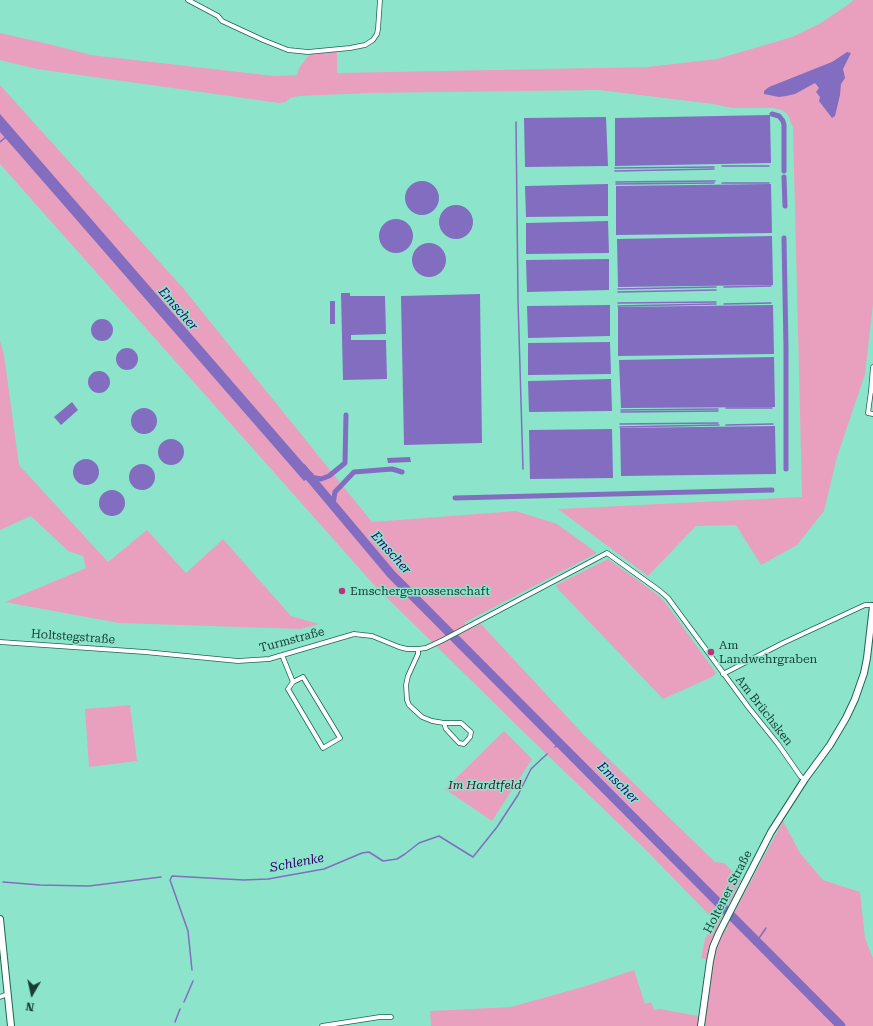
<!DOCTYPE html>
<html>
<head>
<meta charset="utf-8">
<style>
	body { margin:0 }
	#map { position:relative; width:873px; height:1026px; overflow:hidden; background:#8ce5cb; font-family:"Roboto Serif",serif }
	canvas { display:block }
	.north { position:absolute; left:12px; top:974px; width:40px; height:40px; -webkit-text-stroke:3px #8ce5cb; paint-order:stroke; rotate:189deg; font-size:11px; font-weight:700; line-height:16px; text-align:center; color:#173d33 }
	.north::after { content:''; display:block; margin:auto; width:14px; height:18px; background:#173d33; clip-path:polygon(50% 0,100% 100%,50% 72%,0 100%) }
</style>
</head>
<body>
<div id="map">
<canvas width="873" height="1026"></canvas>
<div class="north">N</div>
</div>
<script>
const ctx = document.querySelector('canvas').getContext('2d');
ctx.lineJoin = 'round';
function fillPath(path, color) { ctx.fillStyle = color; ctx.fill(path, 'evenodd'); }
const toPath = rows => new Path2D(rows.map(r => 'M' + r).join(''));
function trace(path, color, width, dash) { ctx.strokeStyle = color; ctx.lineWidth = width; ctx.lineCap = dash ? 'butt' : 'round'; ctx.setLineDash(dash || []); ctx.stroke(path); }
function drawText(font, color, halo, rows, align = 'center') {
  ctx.font = font + ' "Roboto Serif",serif'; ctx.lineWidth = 3; ctx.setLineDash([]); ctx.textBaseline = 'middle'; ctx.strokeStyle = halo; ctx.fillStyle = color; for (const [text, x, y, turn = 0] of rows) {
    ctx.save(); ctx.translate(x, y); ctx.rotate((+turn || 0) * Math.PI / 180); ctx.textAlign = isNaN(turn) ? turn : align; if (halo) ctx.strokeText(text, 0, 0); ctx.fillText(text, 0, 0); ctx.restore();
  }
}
fillPath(toPath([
	[853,0,873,0,873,304,865,374,837,457,824,511,797,545,761,565,736,525,696,526,648,576,558,509,802,497,793,128,788,115,782,110,773,108,732,108,713,104,599,90,368,93,299,96,290,98,286,102,279,103,37,69,0,60,0,33,53,45,91,55,274,76,297,75,299,68,309,55,316,53,337,51,337,73,647,67,717,59,792,37,821,23,853,1],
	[0,85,183,288,372,522,516,511,557,524,597,553,464,623,470,629,481,624,583,734,715,862,724,863,741,880,718,925,727,930,727,926,783,821,800,853,823,880,860,892,865,938,873,958,873,1026,431,1026,430,1011,511,1007,586,986,634,970,645,1004,651,1002,654,1010,660,1009,704,1017,713,961,701,958,705,939,714,922,718,924,645,849,535,743,375,586,0,164],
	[0,341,4,355,19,465,108,562,147,530,186,573,223,539,291,616,319,624,301,629,119,623,5,602,86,568,83,556,68,551,31,516,0,530],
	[608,559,654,592,665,602,716,673,712,677,663,699,558,589,556,585],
	[130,705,137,761,89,767,85,709],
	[504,731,532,759,492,821,445,789]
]), '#e9a0be');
fillPath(toPath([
	[847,52,851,53,843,69,845,78,841,84,840,95,835,116,832,118,819,101,820,97,816,92,819,88,815,83,795,94,786,96,779,97,764,94,764,91,769,87,832,62],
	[0,114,310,471,314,474,304,481,0,132],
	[770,115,771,163,615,166,615,118],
	[606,117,608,166,525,167,524,118],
	'405 198a17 17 0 1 1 34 0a17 17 0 1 1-34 0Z',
	[608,184,608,216,526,217,525,186],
	[771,184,772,233,616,235,616,186],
	'439 222a17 17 0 1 1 34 0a17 17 0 1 1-34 0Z',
	'379 236a17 17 0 1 1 34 0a17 17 0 1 1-34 0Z',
	[608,221,609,253,526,254,526,223],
	[772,236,773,285,618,287,617,239],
	'412 260a17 17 0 1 1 34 0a17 17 0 1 1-34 0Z',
	[609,259,609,290,527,292,526,260],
	[341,293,350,293,350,296,385,296,386,334,351,335,351,340,386,340,387,379,343,380],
	[480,294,482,443,404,445,401,296],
	[330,301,335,301,335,324,330,324],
	[610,305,610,336,528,338,527,306],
	[773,305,774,354,618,356,618,307],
	'91 330a11 11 0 1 1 22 0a11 11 0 1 1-22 0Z',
	[610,342,611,374,528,375,528,343],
	'116 359a11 11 0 1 1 22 0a11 11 0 1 1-22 0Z',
	[774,357,775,407,621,408,619,360],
	'88 382a11 11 0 1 1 22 0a11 11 0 1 1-22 0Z',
	[611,379,612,411,529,412,528,381],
	[72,402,78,410,61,425,54,417],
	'131 421a13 13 0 1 1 26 0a13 13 0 1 1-26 0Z',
	[775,426,776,474,621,476,620,428],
	[612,429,613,478,530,479,529,430],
	'158 452a13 13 0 1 1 26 0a13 13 0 1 1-26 0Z',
	[410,457,411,462,388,463,387,458],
	'73 472a13 13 0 1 1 26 0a13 13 0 1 1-26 0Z',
	'129 477a13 13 0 1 1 26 0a13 13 0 1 1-26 0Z',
	'99 503a13 13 0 1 1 26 0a13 13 0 1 1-26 0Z'
]), '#826dc0');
trace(toPath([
	[516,122,518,300,523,469],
	[0,142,6,137],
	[722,166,769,166],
	[615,168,714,167],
	[615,171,714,169],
	[616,182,715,181],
	[722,183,769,183],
	[616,184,714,183],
	[724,287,771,286],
	[618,289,716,287],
	[618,292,716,290],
	[618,303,716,302],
	[724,304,771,303],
	[618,306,716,304],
	[726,408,772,408],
	[621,410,718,409],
	[621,412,718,411],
	[620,424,718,423],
	[726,425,773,424],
	[620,427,719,425],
	[555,747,559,743],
	[3,882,40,885,89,886,161,877],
	[757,941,766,928],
	[192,970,188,931,170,880,172,876,244,880,268,879,324,869,362,853,369,852,383,861,397,859,405,854,419,843,439,836,473,857,497,827,518,795,531,769,547,754],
	[184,1002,193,981],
	[175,1022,180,1009]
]), '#826dc0', 1.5);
trace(toPath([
	[772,114,779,116,783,121,784,125,784,171],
	[784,177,785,206],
	[784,238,786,348,786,469],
	[310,477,321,479,329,476,345,463,346,415],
	[455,498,772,490],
	[333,504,335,492,354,472,392,469,402,472]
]), '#826dc0', 5);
trace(toPath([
	[302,468,391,574,841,1026]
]), '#826dc0', 9);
const street = toPath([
	[188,0,218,16,222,21,263,40,288,50,308,52,350,48,365,45,373,40,377,34,378,29,380,0],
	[871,391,868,413,873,414],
	[873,391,871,391,873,367],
	[0,642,145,652,238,661,269,659,354,634,372,636,399,647,407,649,418,649,426,648,443,640,607,553,660,591,668,598,749,708,778,744,801,777,805,779],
	[418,649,418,654,408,676,406,685,407,700,409,705,422,717,432,721,444,723,446,729,459,743,464,744,470,737,471,732,461,723,444,723],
	[282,655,293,682],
	[723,674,783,643,865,605,873,605],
	[303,677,340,738,323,748,288,689,293,682,303,677],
	[0,997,8,994],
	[322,1026,380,1017,391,1017]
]);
const secondary = toPath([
	[0,919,11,1026],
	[701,1026,710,961,713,947,719,933,771,832,805,779,830,745,846,718,855,699,864,673,867,658,873,606]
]);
trace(street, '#1e6554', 5.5);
trace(secondary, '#1e6554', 8);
trace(street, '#fff', 4);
trace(secondary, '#fff', 6);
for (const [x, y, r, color] of [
	[342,591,4,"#b93478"],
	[711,652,4,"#b93478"]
]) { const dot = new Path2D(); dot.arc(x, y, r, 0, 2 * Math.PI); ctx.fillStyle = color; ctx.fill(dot); trace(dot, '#8ce5cb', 1.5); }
drawText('12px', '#173d33', '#8ce5cb', [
	["Emschergenossenschaft",350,591],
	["Am",719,645],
	["Landwehrgraben",719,659]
], 'left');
drawText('12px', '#173d33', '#8ce5cb', [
	["Holtstegstraße",73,637,4],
	["Turmstraße",292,640,-15],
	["Am Brüchsken",764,711,52],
	["Holtener Straße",728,892,-63]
]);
drawText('italic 12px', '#4a102d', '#8ce5cb', [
	["Im Hardtfeld",485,785]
]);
drawText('italic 13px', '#33046e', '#8ce5cb', [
	["Emscher",178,309,49],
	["Emscher",391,553,48],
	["Emscher",618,783,45],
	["Schlenke",297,863,-11]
]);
</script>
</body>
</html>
